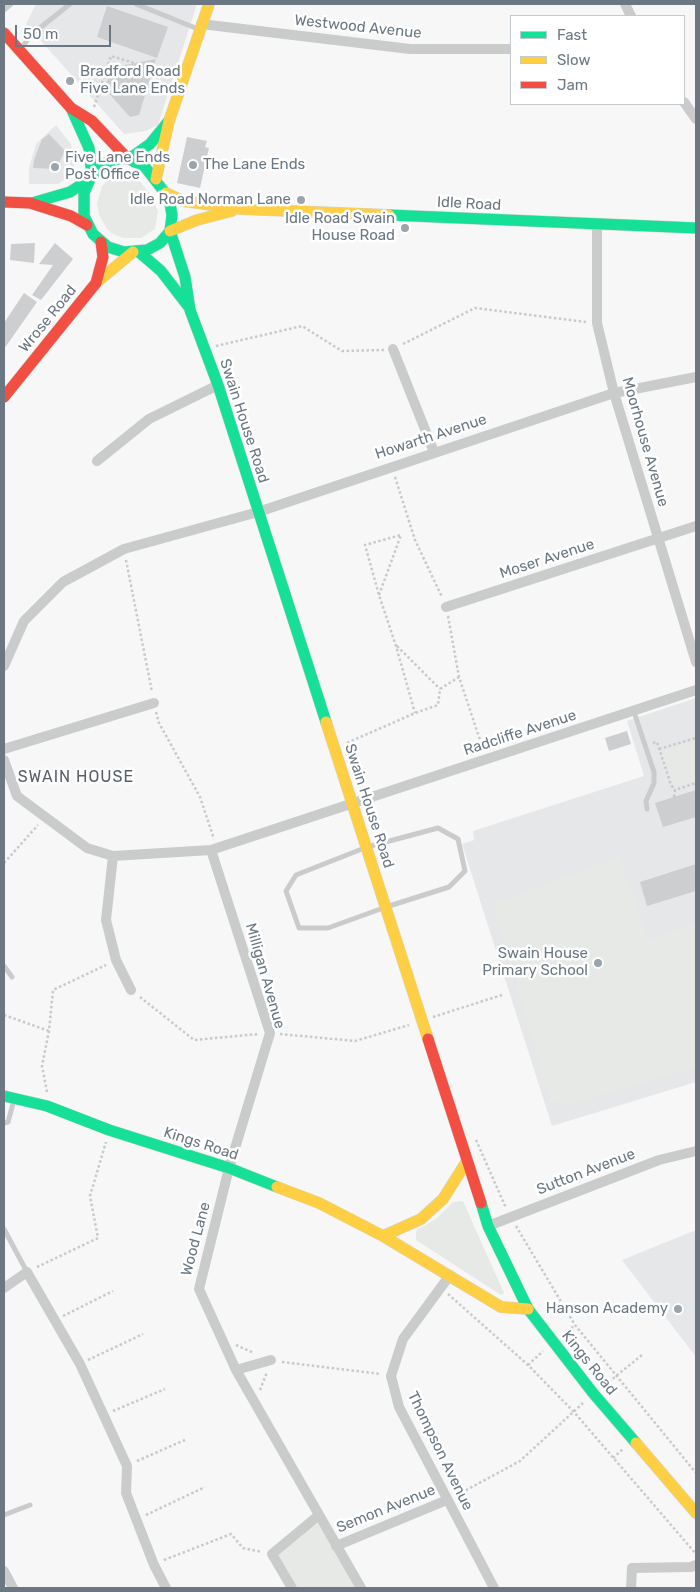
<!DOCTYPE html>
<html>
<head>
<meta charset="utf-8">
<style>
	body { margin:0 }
	#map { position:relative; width:700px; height:1592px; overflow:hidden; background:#f7f7f7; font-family:Rubik,sans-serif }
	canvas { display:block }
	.frame { position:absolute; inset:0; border:5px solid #6b7883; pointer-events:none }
	.legend { position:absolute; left:510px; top:15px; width:175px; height:90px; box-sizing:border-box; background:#fff; border:1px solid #c4c9cd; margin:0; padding:6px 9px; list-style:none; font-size:15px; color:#6b7883 }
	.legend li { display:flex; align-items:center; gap:10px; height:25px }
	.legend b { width:25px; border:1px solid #c4c9cd }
	.scale { position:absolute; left:15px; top:25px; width:96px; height:22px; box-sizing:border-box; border:2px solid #6b7883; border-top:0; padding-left:6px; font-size:15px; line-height:18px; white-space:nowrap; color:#6b7883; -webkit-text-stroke:4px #fff; paint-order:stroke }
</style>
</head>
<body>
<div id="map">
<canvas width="700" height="1592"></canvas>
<div class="frame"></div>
<ul class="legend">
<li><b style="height:6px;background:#16e098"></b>Fast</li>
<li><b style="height:6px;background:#ffcf43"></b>Slow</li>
<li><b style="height:6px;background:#f24e42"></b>Jam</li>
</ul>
<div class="scale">50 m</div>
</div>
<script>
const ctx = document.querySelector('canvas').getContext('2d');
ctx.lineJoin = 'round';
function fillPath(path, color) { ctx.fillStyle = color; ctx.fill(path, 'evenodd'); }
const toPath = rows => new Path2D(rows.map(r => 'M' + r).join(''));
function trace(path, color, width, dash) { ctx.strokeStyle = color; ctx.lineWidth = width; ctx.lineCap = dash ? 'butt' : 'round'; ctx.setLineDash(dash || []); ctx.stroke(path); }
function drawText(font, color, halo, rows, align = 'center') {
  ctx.font = font + ' Rubik,sans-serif'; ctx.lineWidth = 5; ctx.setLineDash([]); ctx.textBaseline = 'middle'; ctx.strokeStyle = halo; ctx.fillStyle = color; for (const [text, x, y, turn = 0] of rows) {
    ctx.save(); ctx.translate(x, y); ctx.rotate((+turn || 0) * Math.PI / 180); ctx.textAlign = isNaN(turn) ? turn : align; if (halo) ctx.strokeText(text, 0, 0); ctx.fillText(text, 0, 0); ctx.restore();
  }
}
fillPath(toPath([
	[36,4,197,4,158,125,145,131,124,134,26,24],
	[56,125,70,143,75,154,74,169,71,176,58,184,29,184,29,168,36,144],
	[696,698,696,1082,552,1126,462,844,474,840,473,831,644,776,627,721],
	[696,1230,696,1357,622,1260]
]), '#e6e7e8');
fillPath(toPath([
	[120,173,130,174,137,178,150,194,158,211,155,229,141,238,123,238,113,234,107,229,99,215,97,203,102,186,111,177],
	[696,741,696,781,677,787,672,783,662,752],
	[619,857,649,939,696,923,696,1067,571,1104,550,1101,493,904],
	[463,1201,504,1293,501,1295,416,1240,416,1231,437,1218,453,1202],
	[318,1522,356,1588,298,1588,278,1555]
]), '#e6e9e5');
fillPath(toPath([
	[107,6,168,27,157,58,97,37],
	[156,59,139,115,130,117,104,88,109,76,120,66],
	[49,134,65,151,56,169,33,168,34,160,42,139],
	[187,137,207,141,205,147,209,148,200,188,177,183],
	[35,243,34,263,10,260,11,244],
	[55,243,73,259,41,300,32,295,53,265,39,264],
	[24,293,37,302,4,349,4,323],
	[627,731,631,744,609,751,605,738],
	[696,790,696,817,663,827,655,803],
	[696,864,696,891,647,906,640,882]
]), '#cdcecf');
const fast = toPath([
	[71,108,89,148,92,176],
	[121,158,129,159,145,167,169,198,172,215,170,231,160,243,147,250,124,252,108,247,93,234,84,216,84,193,90,179,106,163,121,158],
	[129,159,150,144,168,122],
	[32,203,70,192,90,179],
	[389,215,696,228],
	[170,231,185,277,190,310,218,385,326,722],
	[139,252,161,271,188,306],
	[4,1096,47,1106,109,1130,229,1168,277,1187],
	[481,1203,488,1226,528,1309,593,1393,636,1443]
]);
const slow = toPath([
	[156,179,169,121,209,4],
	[166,193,183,201,241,209,389,215],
	[170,231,197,220,232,211],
	[97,282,133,252],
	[326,722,428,1039],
	[277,1187,319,1203,383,1236,501,1307,528,1309],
	[383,1236,421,1219,443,1199,467,1161],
	[636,1443,696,1513]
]);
const jam = toPath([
	[4,33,71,108,92,121,128,159],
	[4,202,30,203,71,216,87,225],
	[4,397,96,283,103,257,101,242],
	[428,1039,481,1203]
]);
trace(fast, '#d3d4d4', 12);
trace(slow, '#d3d4d4', 12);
trace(jam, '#d3d4d4', 12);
trace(toPath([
	[94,107,111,56,171,74],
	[403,344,475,308,586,322],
	[216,346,302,326,342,351,384,350],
	[395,477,415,540,442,597],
	[126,560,152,692],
	[379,595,401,535,365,545,379,595,396,646,415,713],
	[448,616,459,677,483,749],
	[397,646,440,689],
	[156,712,159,723,200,797,214,839],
	[347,743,415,713,438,705,440,689,459,677],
	[653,743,657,742,671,785,675,790],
	[659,749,696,738],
	[674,797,675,790,696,783],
	[4,863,38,825],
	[140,997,194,1040,259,1034],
	[4,1015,49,1031],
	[433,1017,502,995],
	[280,1034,355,1041,409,1025],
	[47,1092,42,1066,49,1031,53,990,106,965],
	[476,1140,506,1208],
	[516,1226,575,1325,696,1473],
	[37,1267,98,1238,90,1196,106,1142],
	[448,1294,528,1365,574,1412,696,1554],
	[63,1316,113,1291],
	[563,1334,574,1326],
	[236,1345,254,1353],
	[88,1360,143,1334],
	[282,1362,381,1374],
	[528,1365,543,1351],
	[605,1385,642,1355],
	[260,1390,267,1372],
	[113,1411,165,1389],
	[613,1458,623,1449],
	[137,1461,185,1440],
	[457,1495,520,1461,583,1403],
	[146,1515,205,1487],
	[164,1560,231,1534,243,1548,262,1552]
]), '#c8c9ca', 2.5, [2.5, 2.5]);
trace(toPath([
	[136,4,198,29],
	[4,10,11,4],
	[20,50,31,35,70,4],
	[634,712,654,772,654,783,646,801,647,809],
	[438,828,458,839,465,871,449,887,386,907,328,928,299,928,286,891,296,875,367,847,438,828],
	[4,966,12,977],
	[4,1123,8,1122,14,1100],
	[4,1229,27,1272],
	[4,1515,30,1505]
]), '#cacccc', 5);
trace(toPath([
	[625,4,631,16],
	[201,24,410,49,511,49],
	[684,102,696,119],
	[597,225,597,323,614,393,696,662],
	[393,349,434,452],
	[97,461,149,419,218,385],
	[446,607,696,526],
	[4,666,24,621,63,582,124,549,258,512,614,393,696,377],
	[4,749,154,703],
	[4,760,17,796,87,848,113,856,211,850,696,690],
	[211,850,270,1033,229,1168,199,1289,236,1370,361,1588],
	[113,856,106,920,116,960,131,990],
	[488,1226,659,1160,696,1151],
	[450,1275,403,1339,391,1376,399,1407,494,1588],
	[4,1288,27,1272,80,1364,127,1466,126,1493,154,1565,166,1588],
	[236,1370,271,1360],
	[336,1546,447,1500],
	[4,1571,13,1588],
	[292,1588,272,1554,319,1515],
	[631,1588,632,1568,691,1567,696,1565]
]), '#cacccc', 10);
trace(fast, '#16e098', 11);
trace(slow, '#ffcf43', 11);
trace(jam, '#f24e42', 11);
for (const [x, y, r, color] of [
	[70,81,5,"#9ca4ac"],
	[193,165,5,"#9ca4ac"],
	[55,167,5,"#9ca4ac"],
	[301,200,5,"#9ca4ac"],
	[405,228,5,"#9ca4ac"],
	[598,963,5,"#9ca4ac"],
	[678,1309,5,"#9ca4ac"]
]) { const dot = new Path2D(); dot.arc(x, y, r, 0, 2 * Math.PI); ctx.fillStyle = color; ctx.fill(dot); trace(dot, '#fff', 2); }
drawText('15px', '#6b7883', '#fff', [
	["Westwood Avenue",358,27,6],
	["Idle Road",469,204,3],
	["Wrose Road",48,319,-51],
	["Swain House Road",244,421,72],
	["Howarth Avenue",431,437,-18],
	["Moorhouse Avenue",645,442,74],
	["Moser Avenue",547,559,-18],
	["Radcliffe Avenue",520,733,-18],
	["Swain House Road",369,806,72],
	["Milligan Avenue",265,976,74],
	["Kings Road",201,1144,18],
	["Sutton Avenue",586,1172,-21],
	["Wood Lane",196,1239,-75],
	["Kings Road",589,1363,51],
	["Thompson Avenue",440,1451,64],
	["Semon Avenue",386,1509,-22]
]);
drawText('15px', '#6b7883', '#fff', [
	["Bradford Road",80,72,"left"],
	["Five Lane Ends",80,89,"left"],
	["Five Lane Ends",65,158,"left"],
	["Post Office",65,175,"left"],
	["The Lane Ends",203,165,"left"],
	["Idle Road Norman Lane",291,200],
	["Idle Road Swain",395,219],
	["House Road",395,236],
	["Swain House",588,954],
	["Primary School",588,971],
	["Hanson Academy",668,1309]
], 'right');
ctx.letterSpacing = '1px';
drawText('16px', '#586169', '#fff', [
	["SWAIN HOUSE",76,777]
]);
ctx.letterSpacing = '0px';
</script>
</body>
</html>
